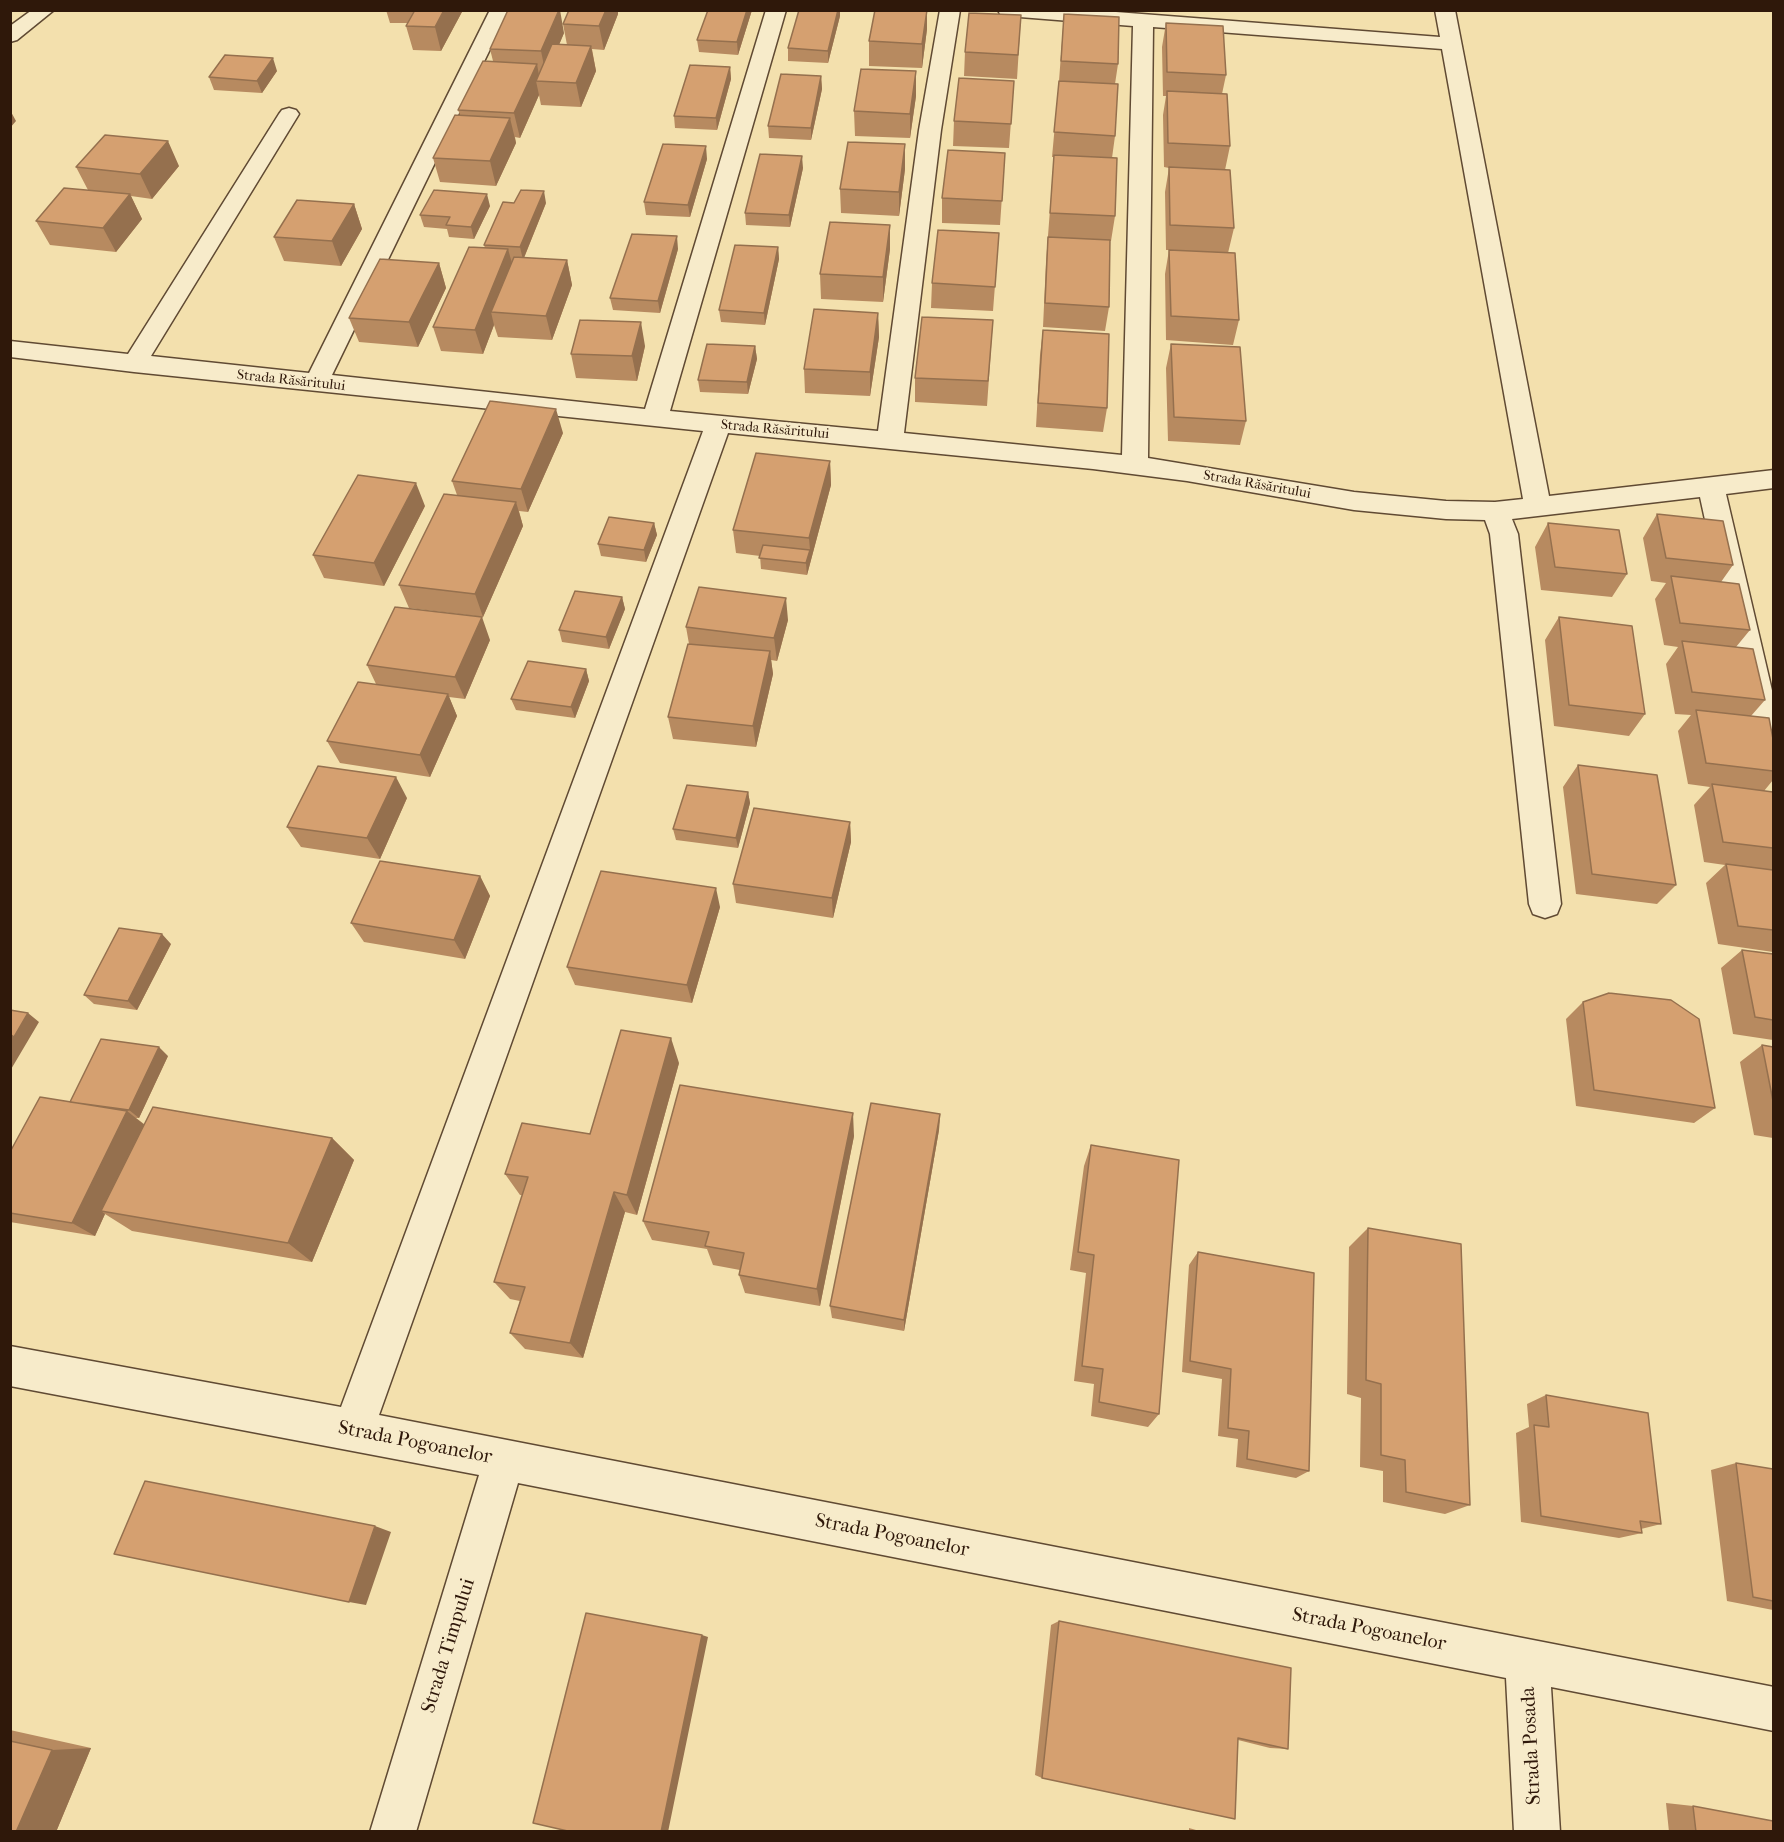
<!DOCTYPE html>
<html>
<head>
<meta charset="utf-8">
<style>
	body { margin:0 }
	#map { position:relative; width:1784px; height:1842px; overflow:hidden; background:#f3e0ad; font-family:"IM FELL French Canon",serif }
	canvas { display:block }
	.frame { position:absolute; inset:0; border:12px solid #2f180a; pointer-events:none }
</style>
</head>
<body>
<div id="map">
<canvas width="1784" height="1842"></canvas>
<div class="frame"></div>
</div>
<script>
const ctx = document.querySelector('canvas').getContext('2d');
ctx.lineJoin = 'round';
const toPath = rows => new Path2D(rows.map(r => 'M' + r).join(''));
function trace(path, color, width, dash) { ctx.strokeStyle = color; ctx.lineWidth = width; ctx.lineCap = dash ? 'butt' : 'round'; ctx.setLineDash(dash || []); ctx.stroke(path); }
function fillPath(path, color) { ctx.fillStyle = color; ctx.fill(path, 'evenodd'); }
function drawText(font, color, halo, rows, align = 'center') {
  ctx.font = font + ' "IM FELL French Canon",serif'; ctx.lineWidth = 4.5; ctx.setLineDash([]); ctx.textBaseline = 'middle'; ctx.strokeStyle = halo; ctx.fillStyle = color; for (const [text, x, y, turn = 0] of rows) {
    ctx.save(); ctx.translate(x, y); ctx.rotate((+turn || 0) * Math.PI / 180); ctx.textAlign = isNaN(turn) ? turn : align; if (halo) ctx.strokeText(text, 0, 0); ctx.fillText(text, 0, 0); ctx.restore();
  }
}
const street = toPath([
	[32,10,54,10,17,40,10,42,10,26,32,10],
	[490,10,509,10,332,375,645,409,766,10,786,10,670,411,878,431,919,130,940,10,960,10,941,130,904,433,1122,455,1133,26,1007,16,1000,14,998,10,1090,10,1440,37,1435,10,1455,10,1549,496,1774,470,1774,488,1726,494,1774,699,1774,779,1763,776,1759,767,1700,497,1512,519,1518,534,1561,904,1557,914,1545,918,1533,914,1529,904,1490,534,1485,520,1446,519,1354,510,1187,481,1093,469,728,433,379,1415,1774,1687,1774,1731,1551,1687,1560,1832,1514,1832,1506,1678,518,1483,416,1832,370,1832,479,1475,10,1386,10,1346,341,1407,703,431,134,372,10,357,10,341,128,354,279,114,282,110,289,108,296,110,299,114,151,356,309,373,490,10],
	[1153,27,1442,49,1523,499,1495,502,1446,501,1354,492,1148,458,1153,27]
]);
trace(street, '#604a33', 3);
fillPath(street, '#f7ebca');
fillPath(toPath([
	[386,10,463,10,441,51,413,50,406,26,408,23,390,23],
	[569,10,618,10,618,14,604,50,592,49,596,71,581,107,541,105,539,95,520,138,515,137,516,143,496,186,440,182,433,158,460,115,458,110,493,61,490,49,564,33,559,45,567,45,563,24],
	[708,10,752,10,738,55,699,52,697,40],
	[875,10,927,10,927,29,922,68,869,66,869,41],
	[1064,14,1118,64,1115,84,1115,136,1112,158,1115,216,1111,241,1110,241,1109,307,1105,331,1043,327,1046,262,1054,157,1052,157,1059,81],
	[1021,15,1017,79,964,76,965,52],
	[840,16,828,63,788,61,788,48],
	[1166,23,1226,75,1222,94,1230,146,1225,170,1234,228,1228,253,1239,320,1233,345,1166,340,1165,274,1169,250,1166,250,1165,192,1169,168,1164,167,1163,115,1166,96,1163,96,1162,47],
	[730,67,731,79,717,130,675,128,674,116],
	[277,71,262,93,214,90,209,77],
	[821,76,822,89,811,140,769,138,768,126],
	[1014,81,1009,148,953,146,954,121],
	[916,96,910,138,855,136,854,111],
	[1005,153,1000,225,942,223,942,198],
	[707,159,690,217,646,215,644,202],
	[179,166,152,199,131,196,142,219,116,252,50,245,36,221,88,190,76,167],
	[803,168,790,227,746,225,745,213],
	[905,169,899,216,841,213,840,189],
	[546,203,524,258,567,260,572,285,552,340,498,337,494,325,483,354,441,351,433,327,485,248,484,245],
	[354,204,362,229,341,266,284,261,274,237],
	[490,206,474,239,449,237,447,229,424,227,420,215],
	[890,225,890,249,883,302,821,299,820,274],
	[999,233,993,311,931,308,932,283],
	[778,247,779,259,765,325,721,322,719,310],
	[678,249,660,313,613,310,610,298],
	[439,263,446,288,418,347,359,342,349,318],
	[878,313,879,337,870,396,805,393,804,369],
	[993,320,987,406,915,402,915,378],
	[1043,330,1107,408,1103,432,1036,427,1040,355],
	[1171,344,1246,421,1240,445,1168,441,1166,368],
	[645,346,637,381,576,378,571,354],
	[755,346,757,359,748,394,700,392,698,380],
	[563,433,528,512,519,511,523,526,483,617,409,608,399,585,457,495,452,481],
	[830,461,831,485,807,575,761,569,760,556,736,553,733,530],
	[425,506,384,586,324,578,313,555],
	[1657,514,1733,565,1721,582,1750,630,1736,647,1765,700,1751,716,1773,739,1773,780,1764,791,1773,792,1773,952,1718,944,1706,883,1725,865,1704,862,1694,805,1710,787,1688,784,1678,731,1691,715,1675,714,1666,664,1678,647,1664,645,1655,599,1666,583,1651,581,1643,538],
	[654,523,657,535,646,562,601,556,598,544],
	[1548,523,1627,574,1612,597,1541,590,1535,547],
	[622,597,625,609,609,649,562,642,559,630],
	[1559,617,1645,714,1629,736,1554,726,1545,640],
	[788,620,777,661,771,660,773,674,756,747,673,739,668,717,689,644,686,627],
	[490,640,465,699,449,697,457,716,430,777,340,763,327,741,376,684,367,665],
	[586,669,589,681,575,718,516,710,511,699],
	[1578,765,1676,885,1657,904,1576,894,1563,787],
	[748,792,750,803,738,848,676,840,673,829],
	[407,798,380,859,301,847,287,827],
	[850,822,851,842,833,918,736,903,733,884],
	[480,876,490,896,465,959,364,942,351,923],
	[720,907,692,1003,575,985,567,967],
	[171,944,137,1010,94,1004,84,995],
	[1742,950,1773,954,1773,1040,1733,1034,1721,968],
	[1583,1002,1715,1108,1694,1123,1576,1106,1566,1019],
	[1762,1045,1773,1047,1773,1138,1754,1135,1740,1062],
	[168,1056,139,1118,136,1118,144,1124,332,1138,354,1160,312,1262,132,1231,105,1214,95,1236,10,1222,10,1152,70,1102],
	[679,1063,637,1215,625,1212,583,1358,525,1349,510,1333,520,1301,510,1299,494,1282,523,1195,520,1195,505,1174,590,1134],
	[940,1114,939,1130,904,1331,832,1318,830,1306],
	[854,1136,820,1306,745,1293,739,1275,740,1270,713,1265,707,1249,652,1240,643,1221],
	[1091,1145,1159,1414,1148,1427,1091,1416,1094,1384,1074,1381,1086,1273,1070,1270,1084,1166],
	[1368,1228,1470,1505,1445,1514,1383,1502,1383,1471,1360,1467,1361,1398,1347,1394,1349,1247],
	[1198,1252,1309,1471,1296,1478,1236,1467,1238,1439,1218,1436,1222,1379,1182,1372,1189,1265],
	[1546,1395,1661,1524,1641,1529,1642,1533,1619,1538,1521,1522,1516,1433,1529,1427,1527,1404],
	[1736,1463,1773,1469,1773,1610,1727,1601,1711,1470],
	[1059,1621,1288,1749,1270,1748,1238,1740,1042,1778,1035,1775,1051,1625],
	[10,1730,91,1748,56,1832,10,1832],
	[1666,1803,1693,1806,1773,1832,1669,1832],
	[1189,1828,1203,1832,1189,1832]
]), '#b78a60');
fillPath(toPath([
	[444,10,463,10,441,51,435,27],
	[559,10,560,10,564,33,546,75,541,51],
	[606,10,618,10,618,14,604,50,599,26],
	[747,10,752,10,738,55,737,42],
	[838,10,840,10,840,16,828,63,828,51],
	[927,10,927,29,922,68,922,44],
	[591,46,596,71,581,107,576,83],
	[273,58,277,71,262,93,257,81],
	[537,64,540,81,536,81,539,95,520,138,514,113],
	[730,67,731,79,717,130,716,118],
	[916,71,916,96,910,138,910,114],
	[821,76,822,89,811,140,811,128],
	[10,110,16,121,10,128],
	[510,118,516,143,496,186,490,161],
	[168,141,179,166,152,199,140,174],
	[905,144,905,169,899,216,899,192],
	[706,146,707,159,690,217,688,205],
	[802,156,803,168,790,227,789,215],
	[544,191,546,203,523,260,520,247],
	[130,194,142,219,116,252,103,228],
	[487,194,490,206,474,239,471,227],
	[354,204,362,229,341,266,332,241],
	[890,225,890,249,883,302,883,277],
	[677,236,678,249,660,313,658,301],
	[778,247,779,259,765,325,764,313],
	[508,249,515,274,491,312,494,325,483,354,475,330],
	[567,260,572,285,552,340,546,316],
	[439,263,446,288,418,347,409,322],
	[878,313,879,337,870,396,870,372],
	[641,322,645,346,637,381,632,356],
	[755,346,757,359,748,394,747,382],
	[556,409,563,433,528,512,521,489],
	[830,461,831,485,807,575,806,563,810,550,809,538],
	[416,483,425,506,384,586,374,563],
	[516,502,523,526,483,617,475,594],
	[654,523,657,535,646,562,644,550],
	[622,597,625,609,609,649,606,637],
	[786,598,788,620,777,661,774,638],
	[482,617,490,640,465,699,455,677],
	[770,651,773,674,756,747,753,726],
	[586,669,589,681,575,718,571,707],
	[448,694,457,716,430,777,420,755],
	[396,777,407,798,380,859,367,838],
	[748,792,750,803,738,848,736,838],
	[850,822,851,842,833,918,832,898],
	[480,876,490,896,465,959,454,940],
	[716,888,720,907,692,1003,687,985],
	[162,934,171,944,137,1010,128,1001],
	[28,1013,39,1022,10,1071,10,1034],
	[671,1038,679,1063,637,1215,627,1195],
	[159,1047,168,1056,139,1118,129,1110],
	[127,1111,147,1127,101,1211,105,1214,95,1236,72,1223],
	[853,1113,854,1136,820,1306,817,1289],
	[940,1114,939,1130,904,1331,904,1320],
	[332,1138,354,1160,312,1262,288,1243],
	[614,1192,625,1212,583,1358,570,1343],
	[375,1526,391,1532,366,1605,349,1602],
	[702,1635,708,1637,668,1832,661,1832],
	[91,1748,56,1832,16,1832,52,1750]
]), '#95704e');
const building = toPath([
	[415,10,444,10,435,27,406,26,415,10],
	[508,10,559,10,541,51,490,49,508,10],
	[569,10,606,10,599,26,563,24,569,10],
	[708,10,747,10,737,42,697,40,708,10],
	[799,10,838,10,828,51,788,48,799,10],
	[875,10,927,10,922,44,869,41,875,10],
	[969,13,1021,15,1018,55,965,52,969,13],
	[1064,14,1119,17,1118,64,1061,61,1064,14],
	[1166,23,1223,26,1226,75,1167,72,1166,23],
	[552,44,591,46,576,83,536,81,552,44],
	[225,55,273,58,257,81,209,77,225,55],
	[483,61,537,64,514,113,458,110,483,61],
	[690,65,730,67,716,118,674,116,690,65],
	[861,69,916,71,910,114,854,111,861,69],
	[781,74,821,76,811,128,768,126,781,74],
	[959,78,1014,81,1011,124,954,121,959,78],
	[1059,81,1118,84,1115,136,1054,132,1059,81],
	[1167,91,1227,94,1230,146,1168,143,1167,91],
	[455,115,510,118,490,161,433,158,455,115],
	[105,135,168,141,140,174,76,167,105,135],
	[848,142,905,144,899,192,840,189,848,142],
	[663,144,706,146,688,205,644,202,663,144],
	[948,150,1005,153,1002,201,942,198,948,150],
	[760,154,802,156,789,215,745,213,760,154],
	[1054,155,1117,158,1115,216,1050,213,1054,155],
	[1169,167,1230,170,1234,228,1170,225,1169,167],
	[64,188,130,194,103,228,36,221,64,188],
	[434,190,487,194,471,227,446,225,450,217,420,215,434,190],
	[521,190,544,191,520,247,484,245,503,202,514,203,521,190],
	[297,200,354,204,332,241,274,237,297,200],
	[830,222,890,225,883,277,820,274,830,222],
	[938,230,999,233,995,287,932,283,938,230],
	[632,234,677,236,658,301,610,298,632,234],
	[1048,237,1110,240,1109,307,1045,303,1048,237],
	[735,245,778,247,764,313,719,310,735,245],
	[469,247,508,249,475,330,433,327,469,247],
	[1169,250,1235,253,1239,320,1171,316,1169,250],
	[514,257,567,260,546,316,491,312,514,257],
	[380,259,439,263,409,322,349,318,380,259],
	[814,309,878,313,870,372,804,369,814,309],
	[922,317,993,320,988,381,915,378,922,317],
	[580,320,641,322,632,356,571,354,580,320],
	[1043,330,1109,334,1107,408,1038,403,1043,330],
	[707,344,755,346,747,382,698,380,707,344],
	[1171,344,1240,347,1246,421,1174,417,1171,344],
	[490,401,556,409,521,489,452,481,490,401],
	[756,453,830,461,809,538,733,530,756,453],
	[358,475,416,483,374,563,313,555,358,475],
	[444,494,516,502,475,594,399,585,444,494],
	[1657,514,1723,521,1733,565,1666,558,1657,514],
	[609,517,654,523,644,550,598,544,609,517],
	[1548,523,1619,530,1627,574,1555,567,1548,523],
	[763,545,810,550,806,563,759,558,763,545],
	[1671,576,1739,584,1750,630,1680,623,1671,576],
	[699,587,786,598,774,638,686,627,699,587],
	[575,591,622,597,606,637,559,630,575,591],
	[395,607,482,617,455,677,367,665,395,607],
	[1559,617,1632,626,1645,714,1569,705,1559,617],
	[1682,641,1753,649,1765,700,1692,692,1682,641],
	[688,644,770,651,753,726,668,717,688,644],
	[528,661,586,669,571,707,511,699,528,661],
	[358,682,448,694,420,755,327,741,358,682],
	[1696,710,1769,718,1773,739,1773,771,1706,763,1696,710],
	[1578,765,1657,775,1676,885,1592,874,1578,765],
	[318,766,396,777,367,838,287,827,318,766],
	[1712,784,1773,792,1773,848,1723,842,1712,784],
	[687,785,748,792,736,838,673,829,687,785],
	[754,808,850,822,832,898,733,884,754,808],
	[380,861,480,876,454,940,351,923,380,861],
	[1726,864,1773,870,1773,930,1738,926,1726,864],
	[601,871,716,888,687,985,567,967,601,871],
	[119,928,162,934,128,1001,84,995,119,928],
	[1742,950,1773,954,1773,1020,1755,1017,1742,950],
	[1609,993,1671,1000,1699,1019,1715,1108,1594,1090,1583,1002,1609,993],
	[10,1010,28,1013,14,1037,10,1034,10,1010],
	[621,1030,671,1038,627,1195,614,1192,570,1343,510,1333,525,1287,494,1282,528,1177,505,1174,522,1123,590,1134,621,1030],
	[101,1039,159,1047,129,1110,70,1102,101,1039],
	[1762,1045,1773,1047,1773,1101,1762,1045],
	[680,1085,853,1113,817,1289,739,1275,744,1253,705,1246,709,1232,643,1221,680,1085],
	[40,1097,127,1111,72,1223,10,1213,10,1152,40,1097],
	[871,1103,940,1114,904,1320,830,1306,871,1103],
	[153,1107,332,1138,288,1243,101,1211,153,1107],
	[1091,1145,1179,1160,1159,1414,1099,1402,1103,1369,1082,1366,1094,1255,1078,1252,1091,1145],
	[1368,1228,1461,1244,1470,1505,1406,1492,1405,1460,1381,1455,1381,1384,1366,1380,1368,1228],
	[1198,1252,1314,1273,1309,1471,1247,1459,1249,1431,1228,1428,1231,1369,1190,1361,1198,1252],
	[1546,1395,1648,1413,1661,1524,1640,1521,1642,1533,1541,1516,1534,1425,1549,1427,1546,1395],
	[1736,1463,1773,1469,1773,1601,1753,1597,1736,1463],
	[145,1481,375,1526,349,1602,114,1554,145,1481],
	[586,1613,702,1635,661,1832,572,1832,533,1823,586,1613],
	[1059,1621,1291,1668,1288,1749,1238,1738,1235,1819,1042,1778,1059,1621],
	[10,1741,52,1750,16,1832,10,1832,10,1741],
	[1693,1806,1773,1821,1773,1832,1696,1832,1693,1806]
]);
fillPath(building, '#d5a070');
trace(building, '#95704e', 1.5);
drawText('14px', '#2f180a', '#f7ebca', [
	["Strada Răsăritului",291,381,6],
	["Strada Răsăritului",775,430,5],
	["Strada Răsăritului",1257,485,10]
]);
drawText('20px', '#2f180a', '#f7ebca', [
	["Strada Pogoanelor",415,1443,11],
	["Strada Pogoanelor",892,1536,11],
	["Strada Pogoanelor",1369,1630,11],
	["Strada Timpului",449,1646,-73],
	["Strada Posada",1532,1746,-93]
]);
</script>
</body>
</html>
